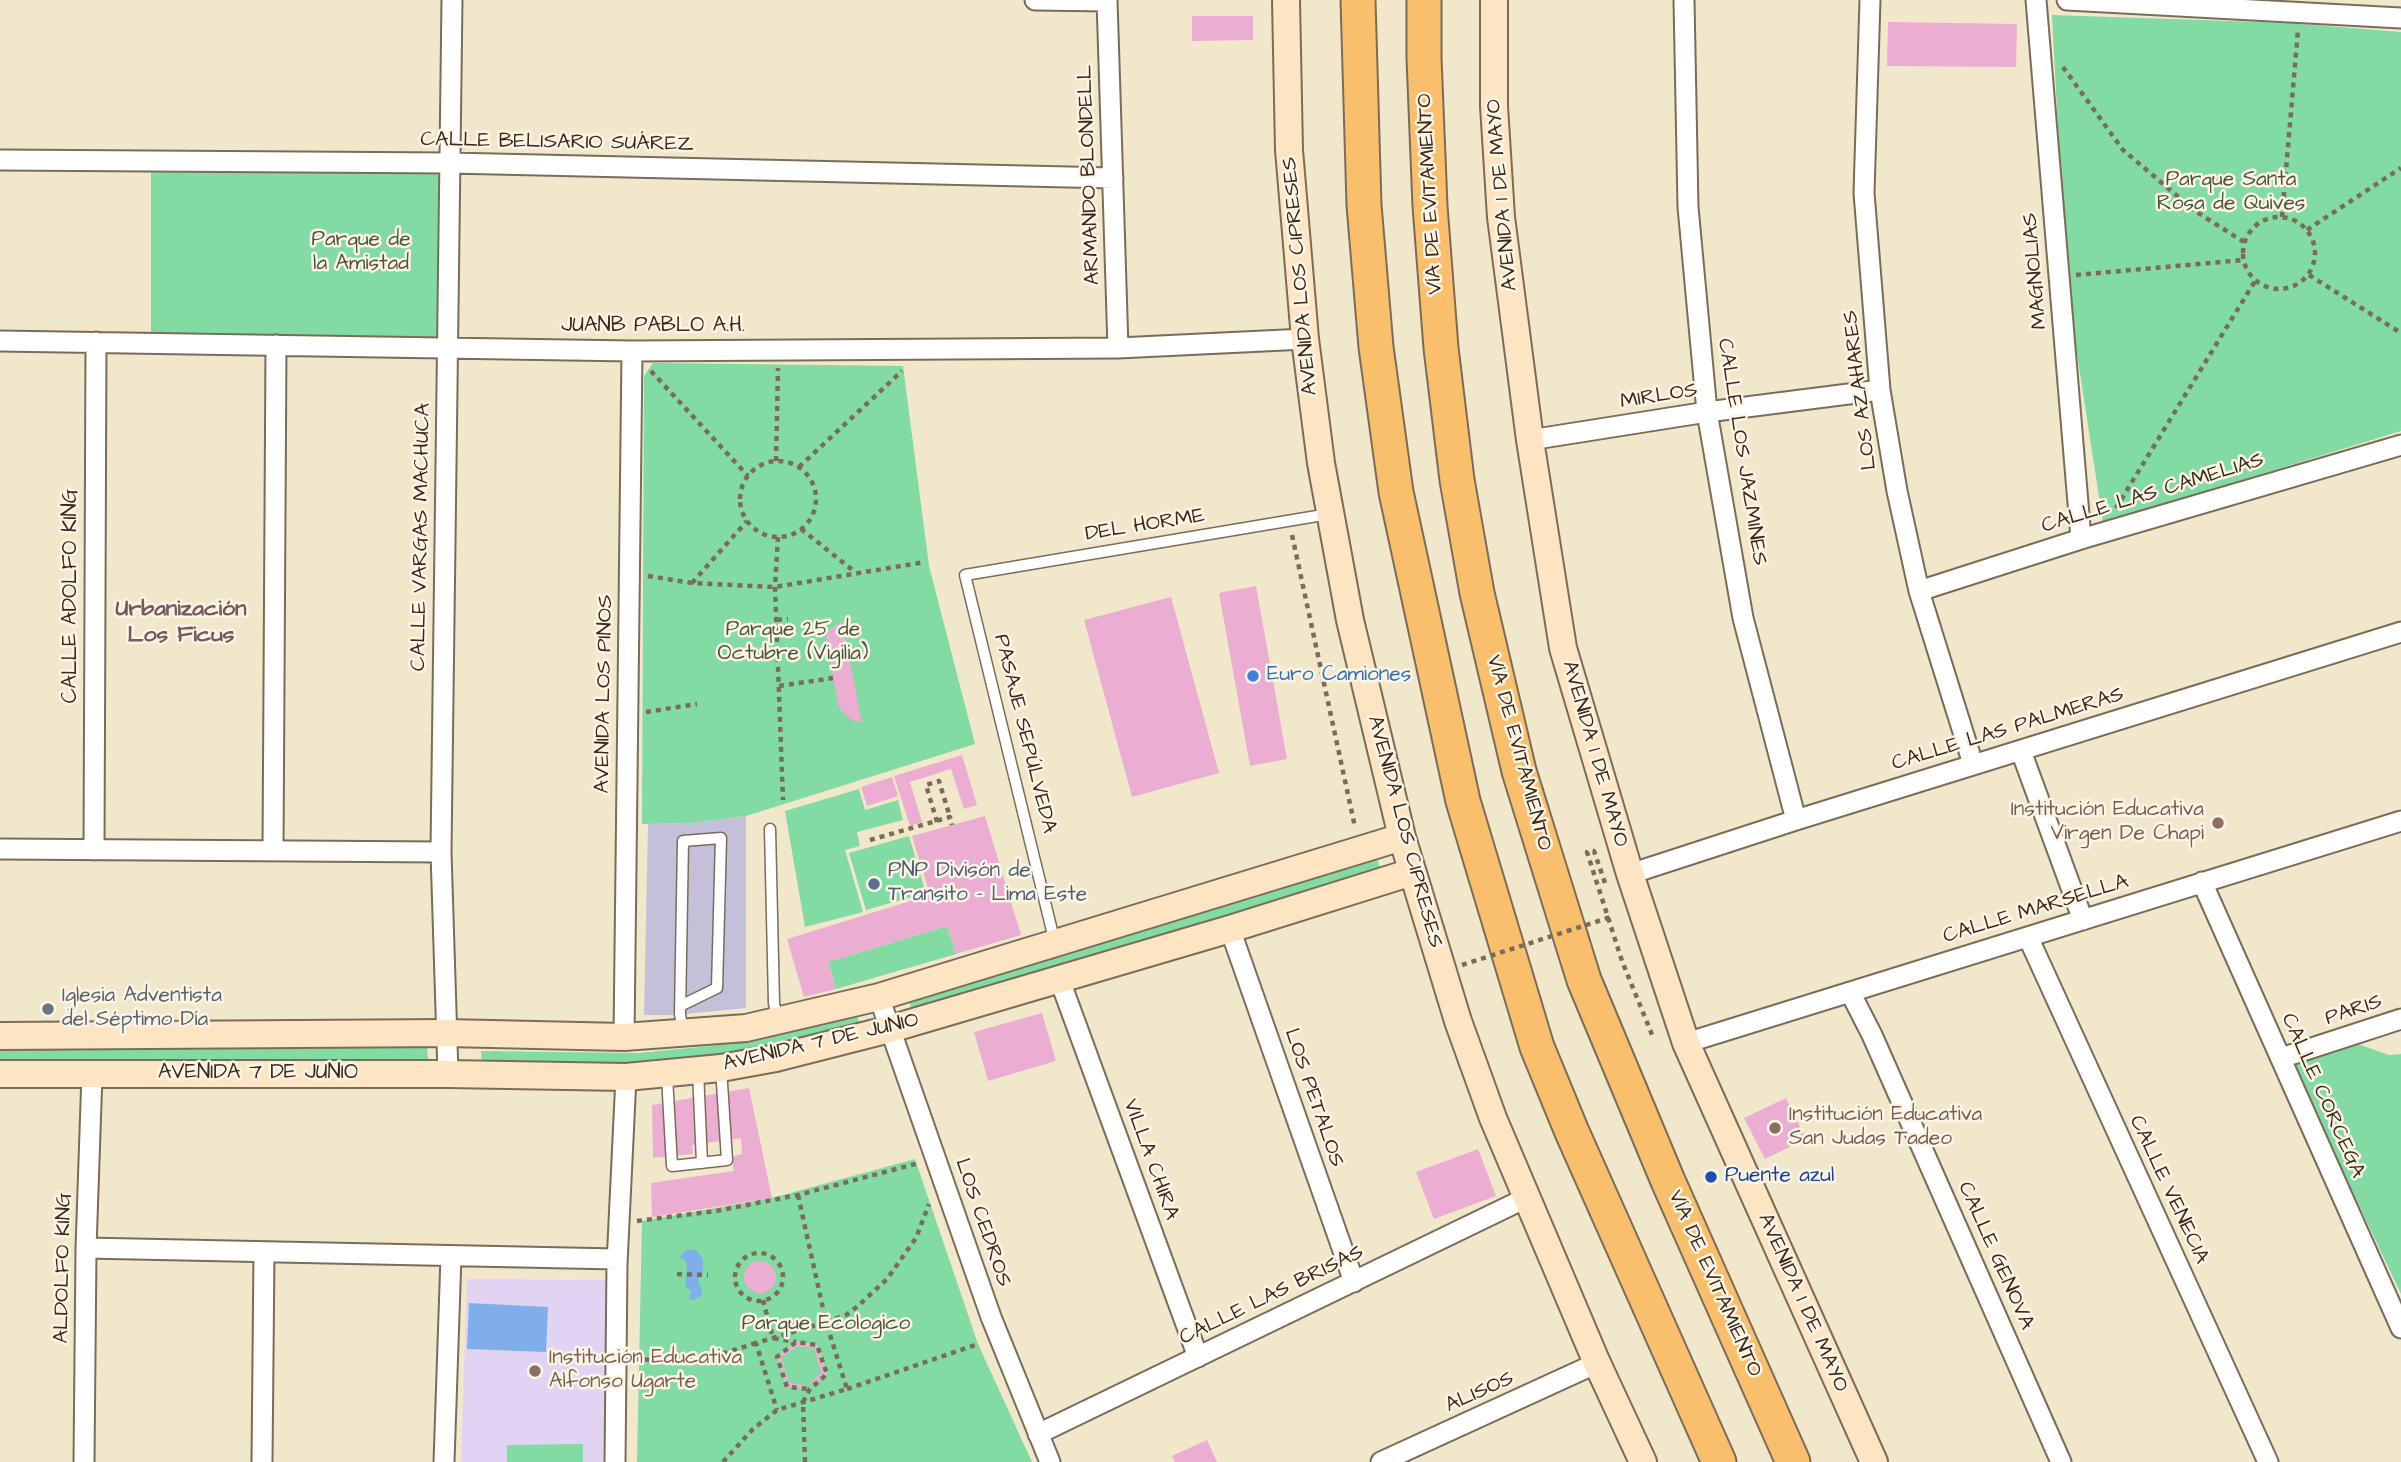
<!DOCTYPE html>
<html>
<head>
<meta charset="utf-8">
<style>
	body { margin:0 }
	canvas { display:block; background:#f1e7ca }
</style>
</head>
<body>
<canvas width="2401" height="1462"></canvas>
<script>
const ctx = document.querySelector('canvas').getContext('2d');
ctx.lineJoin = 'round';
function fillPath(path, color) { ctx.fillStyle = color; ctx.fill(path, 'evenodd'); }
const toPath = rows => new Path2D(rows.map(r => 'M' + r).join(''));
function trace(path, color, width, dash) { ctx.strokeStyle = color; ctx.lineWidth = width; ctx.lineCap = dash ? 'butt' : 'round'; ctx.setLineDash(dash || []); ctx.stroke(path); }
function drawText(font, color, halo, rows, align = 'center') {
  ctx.font = font + ' "Architects Daughter",sans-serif'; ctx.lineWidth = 5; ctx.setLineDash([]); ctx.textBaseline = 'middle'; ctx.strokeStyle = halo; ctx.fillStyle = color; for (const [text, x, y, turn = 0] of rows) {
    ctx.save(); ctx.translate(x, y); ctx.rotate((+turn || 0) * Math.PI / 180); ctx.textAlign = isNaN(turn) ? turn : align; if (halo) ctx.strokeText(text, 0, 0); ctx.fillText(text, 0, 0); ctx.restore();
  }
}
fillPath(toPath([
	[467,1279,610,1280,603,1462,461,1462]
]), '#e1d4f3');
fillPath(toPath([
	[746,816,746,1008,674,1015,644,1015,648,824,691,823]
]), '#c5c0da');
fillPath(toPath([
	[2052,15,2289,23,2401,32,2401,431,2103,523,2066,282],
	[444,169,442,335,433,339,151,335,151,171],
	[653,363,903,366,929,566,975,744,746,816,691,823,642,824,644,376],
	[859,789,865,810,898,800,903,820,857,832,860,846,845,850,863,912,805,927,785,811],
	[909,836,926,893,866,910,849,853],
	[1375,852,1381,871,913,1013,908,998],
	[947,926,956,954,836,989,828,962],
	[856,1013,861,1027,763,1051,640,1067,482,1066,481,1051,638,1053,710,1046,759,1038],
	[423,1043,427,1048,428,1059,424,1062,0,1064,0,1046],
	[2358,1044,2389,1055,2401,1054,2401,1294,2293,1066,2326,1048],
	[915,1159,978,1344,1032,1462,637,1462,642,1221,772,1198],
	[583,1444,583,1462,507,1462,507,1445]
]), '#81dba2');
fillPath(toPath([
	[692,1249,697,1251,703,1259,703,1270,698,1281,703,1294,694,1300,689,1299,691,1291,685,1286,687,1269,686,1261,680,1257,685,1251],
	[469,1303,548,1307,546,1352,467,1349]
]), '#7faeea');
fillPath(toPath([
	[1192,16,1253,16,1253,40,1192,41],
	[1888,22,2017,24,2016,67,1887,66],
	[1256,586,1287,759,1250,766,1219,593],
	[1171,597,1219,773,1132,797,1084,620],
	[842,621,862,723,852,720,842,712,838,705,826,638,828,631],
	[962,755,977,805,964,809,951,769,910,782,922,822,910,826,894,776],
	[892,777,898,796,867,806,861,787],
	[985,816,1021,935,956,954,947,926,828,962,836,989,804,997,787,939,930,895,912,836],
	[1042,1013,1056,1061,988,1081,974,1032],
	[749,1088,772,1198,652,1217,651,1183,734,1171,731,1157,742,1154,741,1138,692,1145,693,1154,653,1158,652,1105],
	[1786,1098,1806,1139,1765,1159,1744,1118],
	[1478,1149,1496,1196,1434,1219,1416,1172],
	'744 1277a16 16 0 1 1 32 0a16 16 0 1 1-32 0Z',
	[796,1342,817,1345,827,1374,813,1386,810,1383,821,1373,814,1348,797,1346,781,1358,789,1383,806,1385,806,1389,787,1387,777,1357],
	[1207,1440,1217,1462,1175,1462,1172,1456]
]), '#ecadd2');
const lane = toPath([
	[770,829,774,1003,777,1020],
	[1055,943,965,575,1329,514],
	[680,1006,717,988,721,838,683,841,680,1014,683,1032],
	[698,1071,702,1163],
	[667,1076,672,1166,727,1160,721,1068]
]);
const street = toPath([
	[1035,0,1107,1],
	[1107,0,1118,348],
	[1684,0,1688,207,1707,412,1743,618,1796,820],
	[1870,0,1864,193,1880,390,1897,491,1919,591,1973,764],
	[2036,0,2081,539],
	[2067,0,2401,18],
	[0,160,450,163,1113,178],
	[0,341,632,351,1118,348,1305,339],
	[1530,440,1707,412,1880,390],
	[1919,591,2081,539,2401,445],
	[2021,751,2083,920],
	[0,849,441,852],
	[94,850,96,342],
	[273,851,276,345],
	[1630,874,1796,820,2401,632],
	[2202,882,2401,1328],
	[1230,929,1354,1282],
	[2028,937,2268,1462],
	[1059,978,1198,1357],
	[1850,992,1872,1035,2061,1462],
	[879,997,991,1317,1050,1462],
	[624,1037,632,351],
	[1686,1043,2401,821],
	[2281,1058,2401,1019],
	[448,1074,441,852,452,0],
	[86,1248,617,1259],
	[1038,1434,1526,1198],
	[84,1462,86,1248,92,1074],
	[262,1462,264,1252],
	[444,1462,451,1256],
	[615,1462,617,1264,626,1077],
	[1381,1462,1597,1363]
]);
const secondary = toPath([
	[1286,0,1289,150,1305,339,1321,463,1350,620,1402,837,1458,1021,1493,1118,1597,1363,1643,1462],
	[1494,0,1494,106,1501,217,1530,440,1563,648,1630,874,1686,1043,1874,1462],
	[0,1036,447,1033,624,1037,746,1028,879,997,1402,837],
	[0,1074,448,1074,626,1077,721,1068,776,1058,890,1029,1230,929,1412,872]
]);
const highway = toPath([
	[1358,0,1364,205,1376,347,1396,492,1463,801,1537,1047,1572,1132,1719,1462],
	[1424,0,1424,58,1430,206,1441,348,1457,480,1477,593,1519,771,1584,980,1668,1181,1793,1462]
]);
trace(lane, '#7b6c5a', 13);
trace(street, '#7b6c5a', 23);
trace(secondary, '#7b6c5a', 30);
trace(highway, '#7b6c5a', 37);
trace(toPath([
	[2063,67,2123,150,2195,211,2244,242],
	'2243 253a36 36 0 1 1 72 0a36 36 0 1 1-72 0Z',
	[2282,217,2298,30],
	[2307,230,2401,168],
	[2076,275,2243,260],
	[2309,275,2401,333],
	[651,371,748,476],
	[776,461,778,368],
	'740 499a38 38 0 1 1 76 0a38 38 0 1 1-76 0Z',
	[799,467,902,371],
	[2116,508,2255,281],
	[801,529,855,572],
	[1292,535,1355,827],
	[778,537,775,587,783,800],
	[648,576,692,583,775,587,925,562],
	[692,583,747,521],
	[777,620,788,619],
	[779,686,833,678],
	[646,712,697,704],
	[937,822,926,785,939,781,950,817],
	[870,840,950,817,952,825],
	[1605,883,1594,851,1587,852,1622,961,1653,1037],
	[798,1195,826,1322,846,1315,858,1306,887,1279,916,1238,929,1204],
	[637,1221,716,1211,798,1195,919,1163],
	'735 1277a24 24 0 1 1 48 0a24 24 0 1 1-48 0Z',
	[677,1274,708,1275],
	[763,1300,773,1338,796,1342],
	[634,1359,696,1362,756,1343],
	[847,1389,978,1344],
	[723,1462,753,1429,777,1410,847,1389,826,1322,756,1343,777,1410],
	[805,1462,803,1402,810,1389,827,1374,817,1345,796,1342,777,1357,787,1387,810,1389]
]), '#7b6c5a', 4.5, [5, 5]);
trace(lane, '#fff', 10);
trace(street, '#fff', 19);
trace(secondary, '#fde5c4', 26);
trace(highway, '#f9bf6c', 33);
trace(toPath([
	[1462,965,1614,916]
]), '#7b6c5a', 4.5, [5, 5]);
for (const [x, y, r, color] of [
	[1253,676,7,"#3f7fe0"],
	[2218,823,7,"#8d6e63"],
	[874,884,7,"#5c6f8a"],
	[48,1009,7,"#6b7280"],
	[1775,1128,7,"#8d6e63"],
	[1711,1177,7,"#1a4fb4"],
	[535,1371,7,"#8d6e63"]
]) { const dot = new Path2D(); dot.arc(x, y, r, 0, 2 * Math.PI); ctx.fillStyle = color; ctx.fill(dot); trace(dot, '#fcf5e5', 2.5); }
drawText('21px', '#3b2a1e', '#fcf5e5', [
	["CALLE BELISARIO SUÁREZ",557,143,1],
	["ARMANDO BLONDELL",1090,175,-92],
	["VÍA DE EVITAMIENTO",1431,194,-93],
	["AVENIDA 1 DE MAYO",1503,195,-95],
	["MAGNOLIAS",2036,271,-95],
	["AVENIDA LOS CIPRESES",1301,276,-95],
	["JUANB PABLO A.H.",653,327],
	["LOS AZAHARES",1861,390,-97],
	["MIRLOS",1659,397,-9],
	["CALLE LOS JAZMINES",1741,452,81],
	["CALLE LAS CAMELIAS",2153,494,-17],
	["DEL HORME",1145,526,-9],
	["CALLE VARGAS MACHUCA",422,537,-89],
	["CALLE ADOLFO KING",72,596,-90],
	["AVENIDA LOS PINOS",605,694,-89],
	["CALLE LAS PALMERAS",2008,730,-17],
	["PASAJE SEPÚLVEDA",1024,734,76],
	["VÍA DE EVITAMIENTO",1518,753,75],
	["AVENIDA 1 DE MAYO",1594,754,74],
	["AVENIDA LOS CIPRESES",1404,832,75],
	["CALLE MARSELLA",2036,910,-17],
	["PARIS",2354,1011,-18],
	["AVENIDA 7 DE JUNIO",821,1043,-13],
	["AVENIDA 7 DE JUNIO",258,1074],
	["CALLE CORCEGA",2322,1096,66],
	["LOS PETALOS",1313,1098,71],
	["VILLA CHIRA",1150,1160,70],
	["CALLE VENECIA",2168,1190,65],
	["LOS CEDROS",982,1223,71],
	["CALLE GENOVA",1995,1256,66],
	["ALDOLFO KING",64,1268,-89],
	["VÍA DE EVITAMIENTO",1714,1284,66],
	["CALLE LAS BRISAS",1272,1296,-26],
	["AVENIDA 1 DE MAYO",1802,1303,66],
	["ALISOS",1480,1393,-24]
]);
drawText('21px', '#4c563f', '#fcf5e5', [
	["Parque Santa",2231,181],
	["Rosa de Quives",2231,205],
	["Parque de",361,241],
	["la Amistad",361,265],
	["Parque 25 de",793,631],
	["Octubre (Vigilia)",793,655],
	["Parque Ecologico",826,1325]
]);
drawText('21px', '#366cbe', '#fcf5e5', [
	["Euro Camiones",1267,676]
], 'left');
drawText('21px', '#785e54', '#fcf5e5', [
	["Institución Educativa",2204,811,"right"],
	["Virgen De Chapi",2204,835,"right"],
	["Institución Educativa",1789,1116],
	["San Judas Tadeo",1789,1140],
	["Institución Educativa",549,1359],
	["Alfonso Ugarte",549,1383]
], 'left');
drawText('21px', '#4e5e75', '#fcf5e5', [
	["PNP Divisón de",888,872],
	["Transito - Lima Este",888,896]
], 'left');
drawText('21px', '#5b616d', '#fcf5e5', [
	["Iglesia Adventista",62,997],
	["del Séptimo Día",62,1021]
], 'left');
drawText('21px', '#164399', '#fcf5e5', [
	["Puente azul",1725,1177]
], 'left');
drawText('bold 23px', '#79585d', '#fcf5e5', [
	["Urbanización",181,610],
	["Los Ficus",181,636]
]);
</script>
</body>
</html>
